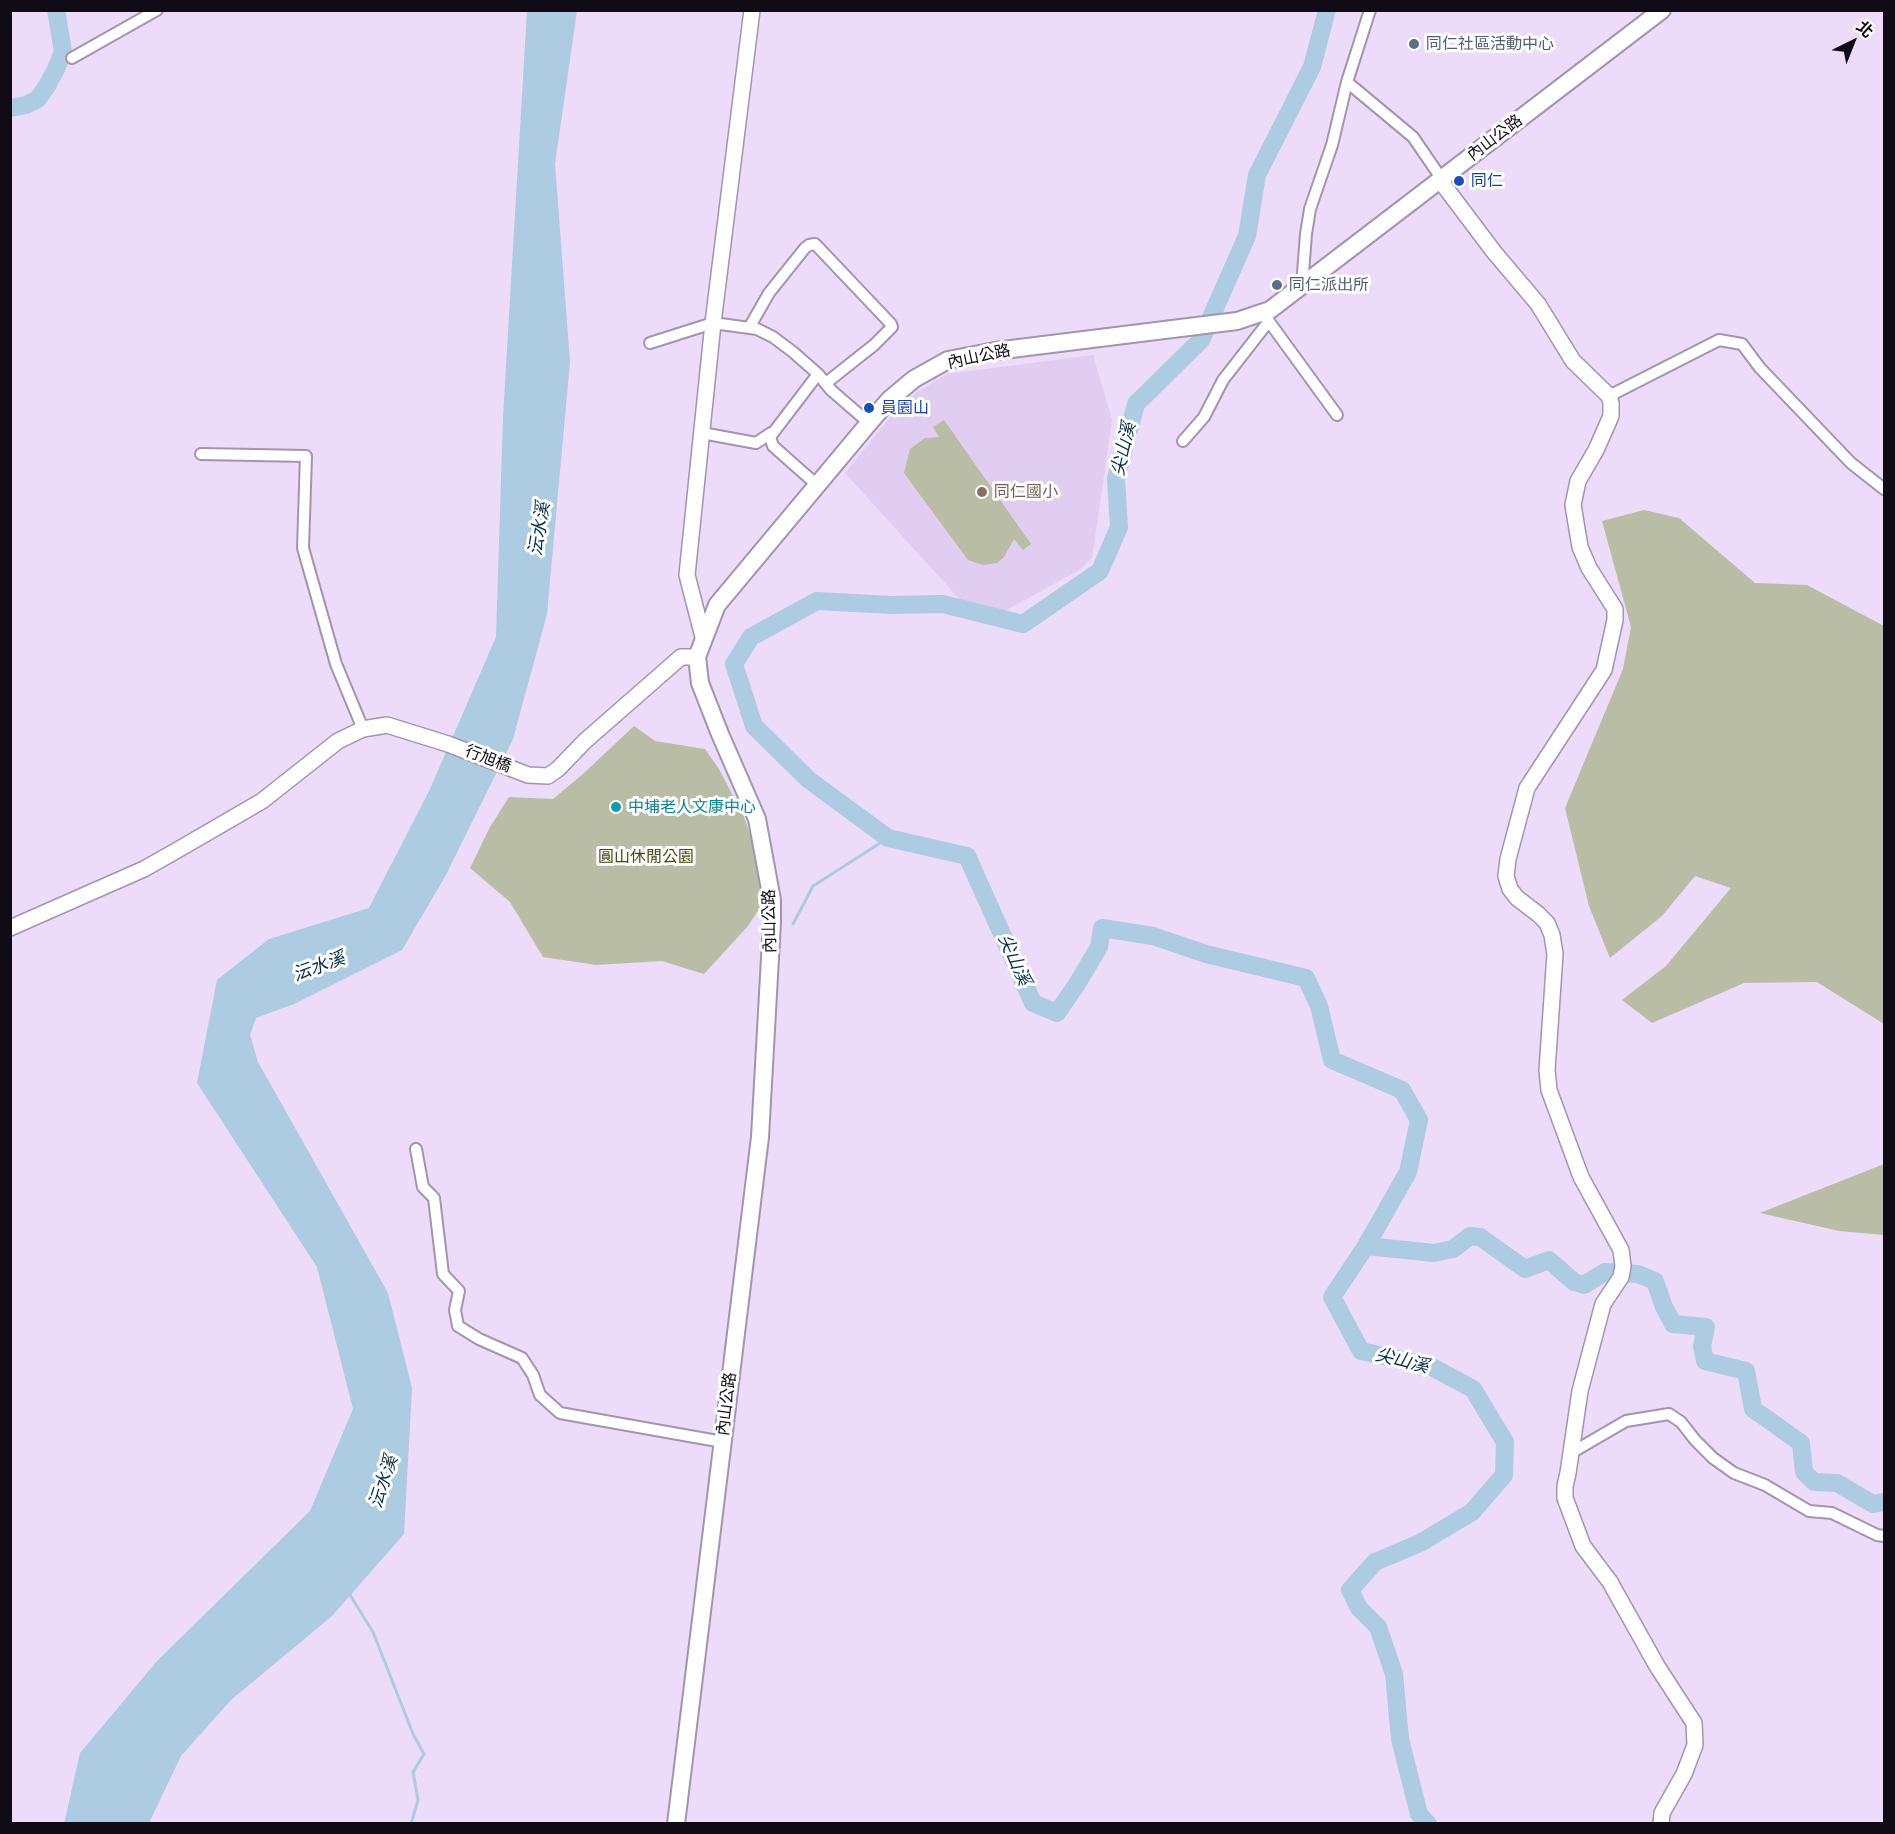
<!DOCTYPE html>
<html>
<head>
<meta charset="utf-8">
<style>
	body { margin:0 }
	#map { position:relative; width:1895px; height:1834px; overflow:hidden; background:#ecdbf9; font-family:"PT Sans Narrow","Noto Sans TC",sans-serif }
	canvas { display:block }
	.frame { position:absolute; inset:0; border:12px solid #100b14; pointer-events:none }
	.north { position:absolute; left:1823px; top:12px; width:60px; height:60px; -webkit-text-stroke:4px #fff; paint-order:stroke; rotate:43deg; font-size:16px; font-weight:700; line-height:24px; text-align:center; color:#100b14 }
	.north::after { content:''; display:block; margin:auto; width:21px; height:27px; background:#100b14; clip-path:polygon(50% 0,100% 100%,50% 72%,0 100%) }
</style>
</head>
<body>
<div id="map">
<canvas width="1895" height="1834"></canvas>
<div class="frame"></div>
<div class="north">北</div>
</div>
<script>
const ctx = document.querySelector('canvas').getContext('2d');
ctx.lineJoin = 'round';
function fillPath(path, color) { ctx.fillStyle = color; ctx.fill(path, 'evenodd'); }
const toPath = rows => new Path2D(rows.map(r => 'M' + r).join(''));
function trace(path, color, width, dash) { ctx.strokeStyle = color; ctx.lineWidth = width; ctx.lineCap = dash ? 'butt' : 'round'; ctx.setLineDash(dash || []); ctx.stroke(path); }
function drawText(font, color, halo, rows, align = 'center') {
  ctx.font = font + ' "PT Sans Narrow","Noto Sans TC",sans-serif'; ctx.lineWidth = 6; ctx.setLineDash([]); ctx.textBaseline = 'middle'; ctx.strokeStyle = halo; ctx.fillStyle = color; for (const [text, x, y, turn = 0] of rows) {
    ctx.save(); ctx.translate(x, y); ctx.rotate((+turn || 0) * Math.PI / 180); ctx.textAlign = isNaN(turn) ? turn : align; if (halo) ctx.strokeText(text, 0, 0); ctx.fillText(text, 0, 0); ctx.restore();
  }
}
fillPath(toPath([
	[1093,355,1112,420,1092,558,1081,569,992,618,964,604,845,473,889,419,917,392,947,374]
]), '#e1cdf0');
fillPath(toPath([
	[944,420,1031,544,1023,550,1014,539,1004,557,997,563,983,565,968,560,904,473,910,449,925,438,939,437,933,427],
	[1644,510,1679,518,1755,583,1807,585,1884,626,1884,1024,1817,982,1744,983,1652,1023,1622,1000,1666,966,1731,888,1695,876,1662,916,1610,958,1589,906,1565,808,1623,669,1631,627,1602,521],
	[634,726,655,741,705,749,719,769,744,817,756,852,764,901,748,926,704,974,662,961,596,965,543,957,510,902,470,868,490,827,509,797,553,799,584,773],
	[1884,1164,1884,1235,1839,1231,1760,1213]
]), '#b9bda5');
fillPath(toPath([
	[527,11,577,11,555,164,570,362,547,614,513,739,446,875,402,950,294,1004,256,1018,250,1035,258,1062,388,1293,412,1388,404,1534,332,1616,231,1700,181,1756,149,1823,64,1824,80,1753,157,1661,310,1511,353,1409,317,1267,197,1083,217,980,269,939,369,908,430,789,496,637,503,417]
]), '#adcbe1');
trace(toPath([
	[793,924,813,886,888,838],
	[351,1591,350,1595,373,1632,413,1734,424,1754,413,1772,418,1800,411,1824]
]), '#adcbe1', 3);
trace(toPath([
	[1327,10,1312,67,1257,175,1247,236,1201,340,1136,404,1116,479,1119,527,1100,571,1023,624,943,604,891,605,817,601,751,637,734,664,754,726,809,780,888,838,967,856,1033,1003,1057,1013,1077,984,1099,947,1102,928,1153,936,1206,954,1306,978,1319,1006,1332,1060,1402,1090,1419,1120,1408,1172,1366,1246,1332,1297,1361,1351,1430,1366,1473,1389,1505,1442,1504,1475,1472,1512,1420,1543,1375,1562,1350,1590,1359,1608,1378,1627,1394,1674,1400,1739,1419,1814,1428,1824],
	[10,108,26,105,38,99,47,86,56,69,63,52,56,10],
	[1366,1246,1434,1253,1453,1249,1470,1236,1480,1237,1525,1269,1549,1260,1574,1282,1584,1285,1605,1272,1638,1274,1655,1281,1664,1307,1673,1324,1706,1327,1702,1346,1705,1361,1746,1371,1753,1409,1801,1443,1804,1472,1814,1482,1837,1483,1873,1504,1884,1502]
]), '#adcbe1', 18);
const street = toPath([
	[72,58,157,10],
	[1347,82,1413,137,1441,178],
	[1302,286,1306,234,1310,209,1332,145,1347,82,1370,10],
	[1265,316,1337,415],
	[749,328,769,293,805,248,809,245,815,244,818,247,891,324,892,327,874,345,826,383],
	[650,343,713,323,757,329,773,337,793,352,818,374,831,390,869,423],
	[1609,396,1719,340,1742,344,1760,368,1851,463,1884,489],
	[702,433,756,443,771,433],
	[1183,441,1204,417,1223,380,1269,321],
	[201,454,306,456,303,548,336,664,363,729],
	[817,485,773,446,770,437,818,374],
	[416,1149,423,1187,434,1198,443,1274,459,1291,455,1310,458,1326,479,1339,522,1358,533,1375,540,1395,560,1413,723,1442],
	[1571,1453,1626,1421,1669,1414,1681,1422,1695,1440,1713,1458,1734,1473,1765,1485,1809,1511,1832,1513,1877,1535,1884,1536]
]);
const secondary = toPath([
	[1441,178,1445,187,1494,252,1538,304,1573,361,1609,396,1611,403,1611,416,1596,450,1578,481,1573,505,1580,547,1589,568,1615,609,1615,620,1604,670,1527,788,1508,859,1506,876,1510,889,1517,898,1538,914,1547,923,1552,935,1555,954,1547,1070,1549,1090,1581,1177,1621,1250,1623,1266,1621,1277,1603,1304,1580,1391,1568,1473,1565,1486,1565,1498,1583,1546,1610,1582,1657,1666,1694,1723,1695,1745,1684,1774,1662,1813,1661,1824],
	[703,637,687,575,713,323,752,10],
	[10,928,144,869,181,848,262,801,338,741,363,729,387,725,448,744,528,775,548,776,558,769,585,741,681,657,697,657]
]);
const primary = toPath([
	[676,1824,760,1137,772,922,772,900,757,819,720,734,700,683,697,657,717,605,869,423,889,400,914,379,948,360,995,351,1237,321,1270,310,1662,10]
]);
trace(street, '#a394af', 14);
trace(secondary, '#a394af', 18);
trace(primary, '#a394af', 20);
trace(street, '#fff', 10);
trace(secondary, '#fff', 15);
trace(primary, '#fff', 16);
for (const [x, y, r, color] of [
	[1414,44,6,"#5c6f8a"],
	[1459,181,6,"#1a4fb4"],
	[1277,285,6,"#5c6f8a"],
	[869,408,6,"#1a4fb4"],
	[982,492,6,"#8d6e63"],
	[616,807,6,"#0f9aa8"]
]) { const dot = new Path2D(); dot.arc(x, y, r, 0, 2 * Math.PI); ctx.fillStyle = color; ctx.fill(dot); trace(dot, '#fff', 2); }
drawText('16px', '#4e5e75', '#fff', [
	["同仁社區活動中心",1426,44],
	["同仁派出所",1289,285]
], 'left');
drawText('16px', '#100b14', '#fff', [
	["內山公路",1495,138,-37],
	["內山公路",979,357,-12],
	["行旭橋",488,759,21],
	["內山公路",770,921,-91],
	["內山公路",727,1404,-83]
]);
drawText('16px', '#164399', '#fff', [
	["同仁",1471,181],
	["員園山",881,408]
], 'left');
drawText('16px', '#785e54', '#fff', [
	["同仁國小",994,492]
], 'left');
drawText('16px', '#0d838f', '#fff', [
	["中埔老人文康中心",628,807]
], 'left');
drawText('16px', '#444a15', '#fff', [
	["圓山休閒公園",646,857]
]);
drawText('italic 18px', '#082e46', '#fff', [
	["尖山溪",1124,449,-77],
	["沄水溪",540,529,-81],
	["尖山溪",1014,960,66],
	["沄水溪",319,967,-20],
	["尖山溪",1402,1361,14],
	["沄水溪",384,1482,-72]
]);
</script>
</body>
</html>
